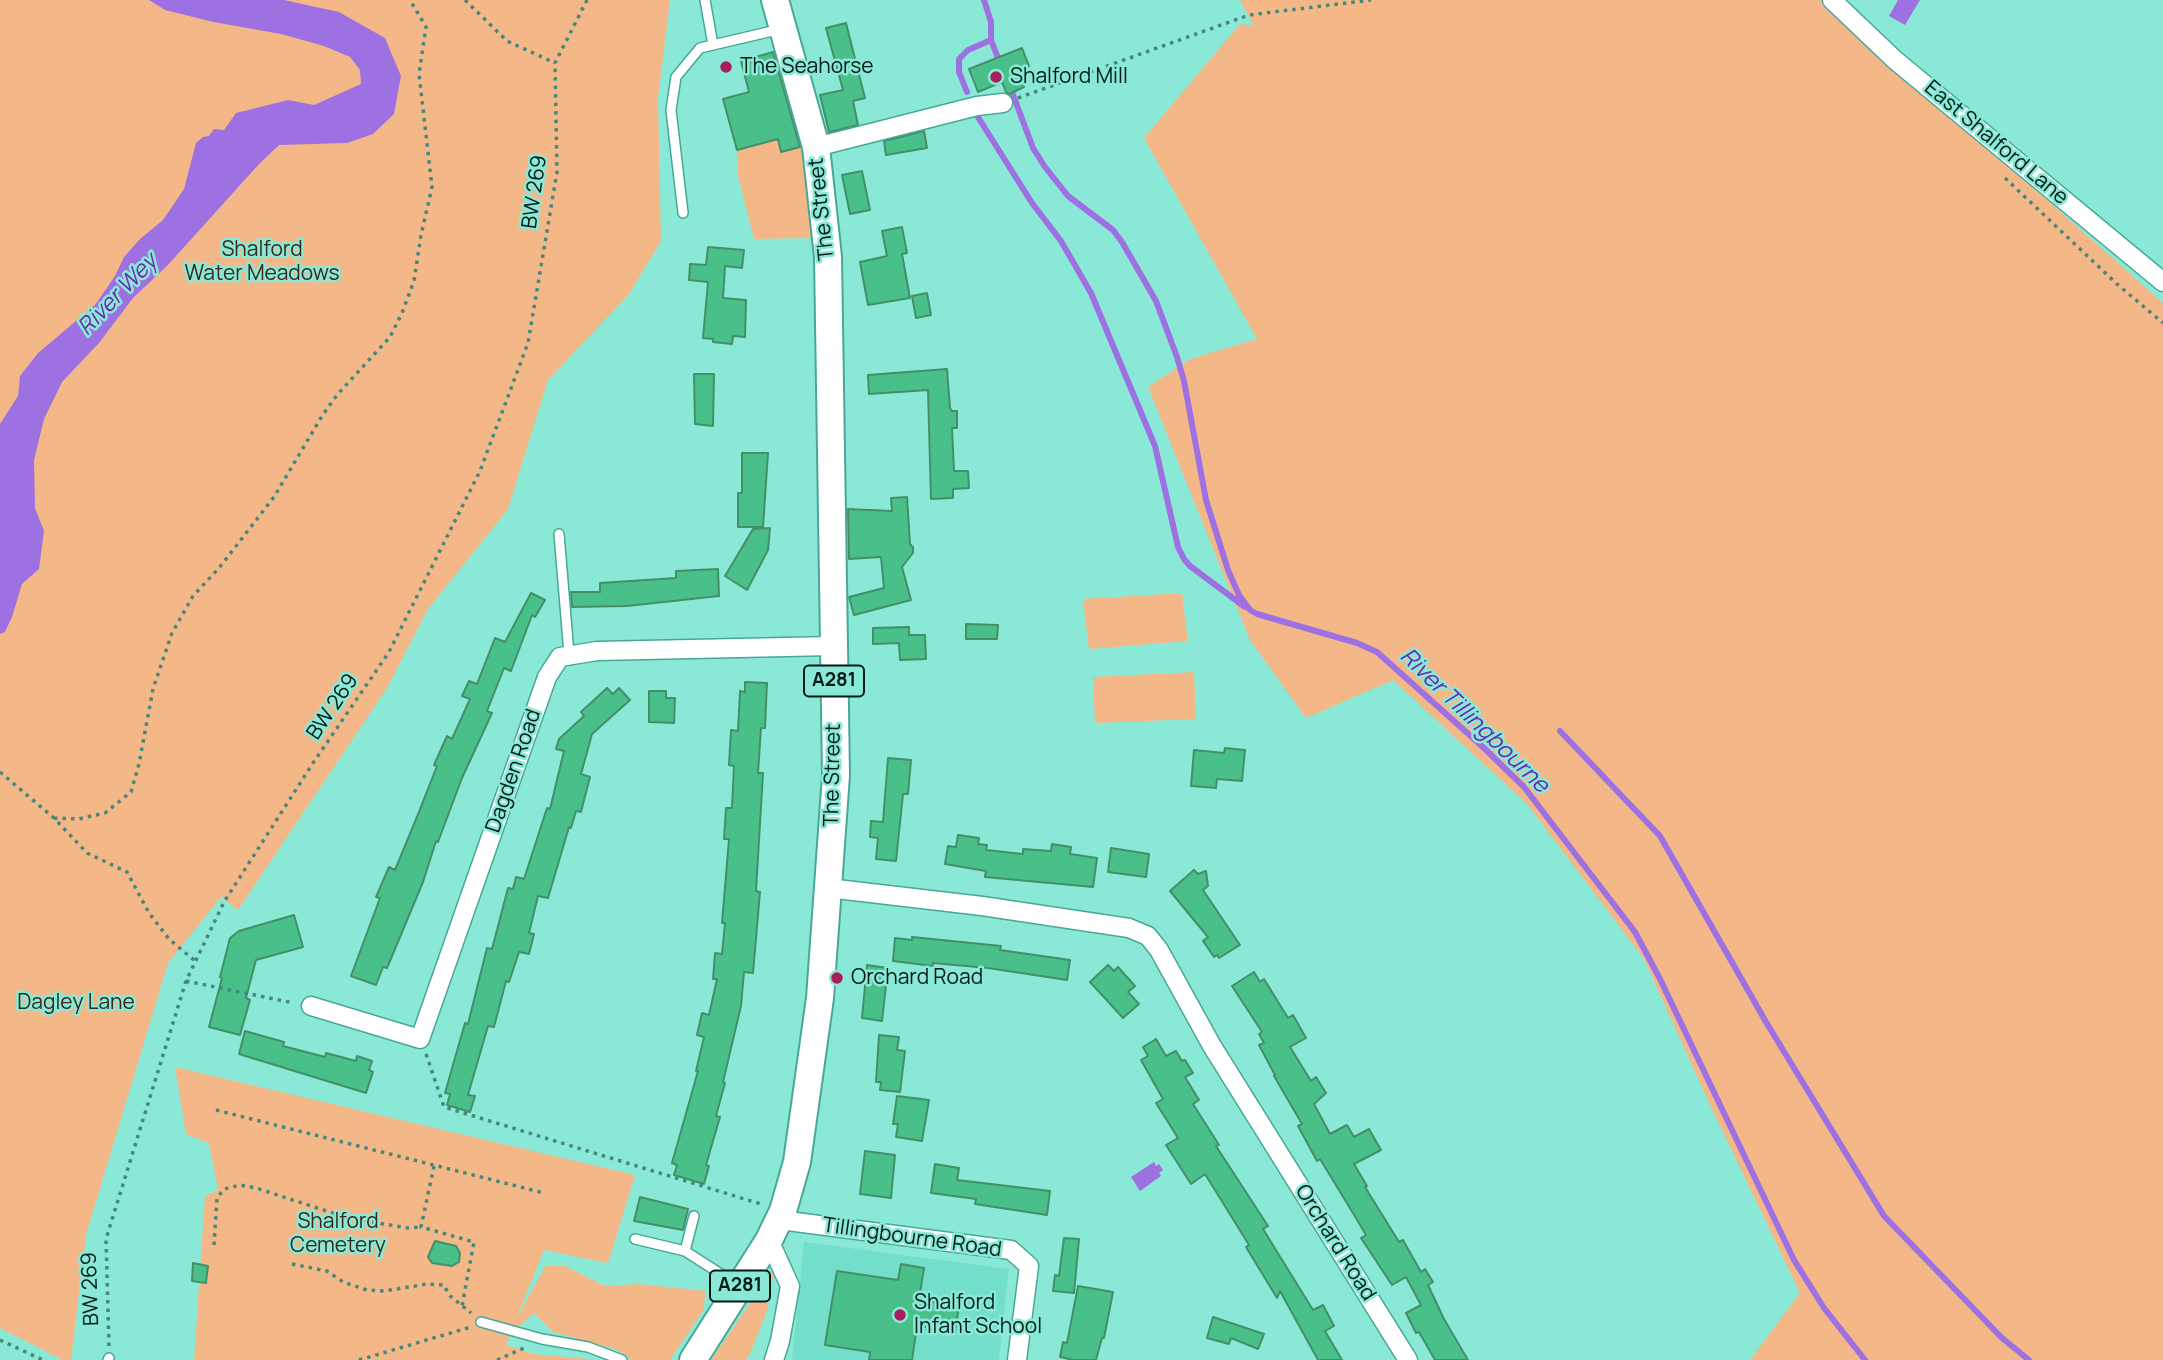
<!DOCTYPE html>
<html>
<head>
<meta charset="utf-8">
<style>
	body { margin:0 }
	canvas { display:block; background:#8ae9d6 }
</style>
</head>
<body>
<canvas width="2163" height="1360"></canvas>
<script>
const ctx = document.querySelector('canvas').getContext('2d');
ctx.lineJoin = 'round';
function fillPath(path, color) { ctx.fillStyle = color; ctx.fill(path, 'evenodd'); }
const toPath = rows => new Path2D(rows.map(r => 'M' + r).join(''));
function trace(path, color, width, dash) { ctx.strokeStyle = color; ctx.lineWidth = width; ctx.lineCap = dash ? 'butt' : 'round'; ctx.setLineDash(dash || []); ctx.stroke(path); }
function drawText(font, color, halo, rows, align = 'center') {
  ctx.font = font + ' Manrope,sans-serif'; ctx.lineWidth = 5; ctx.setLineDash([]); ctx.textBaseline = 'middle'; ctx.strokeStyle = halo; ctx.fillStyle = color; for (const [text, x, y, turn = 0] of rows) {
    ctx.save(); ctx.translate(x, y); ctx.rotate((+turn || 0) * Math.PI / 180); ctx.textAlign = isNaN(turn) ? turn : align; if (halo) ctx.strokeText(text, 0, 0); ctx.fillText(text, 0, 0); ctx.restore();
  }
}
fillPath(toPath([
	[804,1242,1009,1269,999,1360,792,1360]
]), '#73dfcb');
fillPath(toPath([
	[0,0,670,0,658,98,661,241,629,294,548,380,508,509,428,609,387,688,238,910,221,897,168,963,86,1235,71,1360,63,1360,0,1328],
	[1240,0,1821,0,1922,93,2054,206,2163,303,2163,1360,1750,1360,1800,1293,1709,1103,1644,959,1527,804,1393,680,1306,718,1250,640,1148,387,1190,359,1257,339,1144,138,1240,24,1254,26],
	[778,139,781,152,800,147,804,148,813,238,754,239,738,176,737,150],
	[1182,593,1188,641,1089,649,1083,599],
	[1194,672,1196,719,1095,723,1093,677],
	[175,1067,635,1175,608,1263,544,1250,516,1319,546,1265,565,1266,605,1286,639,1284,706,1291,703,1311,670,1360,633,1360,615,1349,553,1332,534,1313,516,1329,512,1328,506,1345,534,1354,601,1360,194,1360,205,1196,218,1190,209,1143,186,1134],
	[775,1267,767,1311,750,1354,746,1360,711,1360]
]), '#f4b888');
fillPath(toPath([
	[149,0,284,0,339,12,385,38,401,76,394,114,373,134,347,143,279,145,259,164,167,266,133,298,99,343,62,382,44,419,34,460,35,508,44,531,39,569,22,584,12,617,5,632,0,634,0,424,18,396,20,376,38,353,95,305,115,276,124,257,140,239,163,220,184,189,196,143,203,137,209,136,214,129,224,130,236,113,288,100,314,105,361,84,360,70,350,57,324,46,281,34,213,22,165,10],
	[1898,0,1920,0,1905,25,1889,16],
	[1154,1162,1156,1166,1159,1164,1163,1170,1159,1173,1161,1176,1140,1191,1131,1177]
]), '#9e71e3');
trace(toPath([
	[984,0,991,22,991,40,998,58],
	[967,92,959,72,959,59,968,50,991,40],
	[1012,92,1033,148,1045,167,1068,196,1113,230,1122,242,1156,301,1177,357,1184,381,1206,500,1228,570,1239,595,1250,610,1257,614,1357,643,1377,652,1484,748,1524,787,1635,932,1660,979,1794,1260,1824,1308,1865,1360],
	[976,114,1032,203,1061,241,1091,293,1155,446,1178,547,1184,559,1190,566,1245,607],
	[1560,731,1660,836,1766,1022,1884,1216,2002,1338,2029,1360]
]), '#9e71e3', 6);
const building = toPath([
	[846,23,865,98,853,101,858,125,829,132,820,95,843,90,826,28,846,23],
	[1022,48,1029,66,1018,71,1024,87,1009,94,1006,92,1002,82,978,92,969,69,1022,48],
	[773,52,800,147,781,152,778,139,737,150,723,99,749,92,741,61,773,52],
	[924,131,927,148,886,155,884,141,924,131],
	[862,171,870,210,850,214,842,175,862,171],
	[902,227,907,253,902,254,910,298,868,305,860,262,887,256,882,231,902,227],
	[708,247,744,250,742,268,725,266,723,298,746,300,745,337,733,336,732,344,713,342,713,339,703,338,708,282,689,280,690,264,706,265,708,247],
	[927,293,931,315,916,318,912,296,927,293],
	[947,369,950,408,952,411,957,411,957,428,952,428,954,471,968,471,969,488,953,489,953,498,931,499,928,390,869,394,868,375,947,369],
	[694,374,714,374,713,426,695,424,694,374],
	[742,453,768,453,763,527,738,527,738,493,742,493,742,453],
	[907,497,910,544,913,547,913,553,902,567,911,600,854,615,849,597,884,588,881,557,849,559,848,509,892,511,891,498,907,497],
	[770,528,768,550,747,590,725,576,753,529,770,528],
	[718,569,719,596,627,606,572,607,571,592,600,592,600,583,676,578,676,571,718,569],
	[531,593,545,600,535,617,532,615,511,671,504,668,487,711,492,713,462,778,438,842,436,841,423,882,387,968,383,967,376,985,351,976,380,898,376,897,389,867,395,870,419,812,437,766,434,765,447,736,452,739,470,699,462,696,469,681,477,684,495,638,505,642,531,593],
	[966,624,998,625,997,639,966,639,966,624],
	[909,627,909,635,925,635,926,659,900,660,899,643,873,644,873,628,909,627],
	[745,682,767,683,765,728,761,728,758,773,763,773,756,891,760,892,753,973,744,972,741,1006,723,1082,725,1083,716,1116,720,1117,706,1165,709,1166,704,1184,674,1175,677,1165,672,1163,698,1071,696,1071,704,1037,697,1035,702,1013,709,1015,717,979,713,979,715,953,722,954,725,923,722,923,729,839,724,839,726,808,732,808,734,766,729,765,731,730,738,731,740,691,745,692,745,682],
	[607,688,613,694,619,688,630,700,592,734,581,774,590,777,581,812,576,811,571,828,569,827,548,898,538,896,529,933,534,934,529,954,519,952,509,982,506,981,494,1027,488,1026,468,1095,475,1096,470,1112,447,1105,450,1094,445,1093,465,1023,468,1024,487,948,492,949,508,888,513,889,516,877,524,879,547,808,550,809,564,751,556,749,559,739,584,716,581,712,607,688],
	[649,691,666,691,666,698,675,698,674,723,649,722,649,691],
	[1225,748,1245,750,1242,781,1217,779,1216,788,1191,786,1194,750,1224,753,1225,748],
	[888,758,911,760,908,794,903,794,896,861,876,859,878,838,870,837,871,821,883,822,888,758],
	[958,835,979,838,978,844,987,845,986,850,1023,854,1023,849,1051,851,1052,844,1071,847,1070,854,1097,858,1093,887,985,877,986,871,945,864,948,846,956,847,958,835],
	[1111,848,1149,854,1146,877,1108,872,1111,848],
	[1194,870,1198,874,1206,871,1208,886,1203,890,1240,945,1219,958,1217,955,1214,957,1203,941,1208,937,1170,891,1194,870],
	[294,915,303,947,256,960,246,998,250,1000,240,1035,209,1027,222,978,220,977,230,938,239,931,294,915],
	[912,937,1001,946,1000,950,1070,960,1067,980,988,968,933,963,933,966,893,961,895,938,912,940,912,937],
	[867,965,888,968,882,1021,862,1018,867,965],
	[1108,965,1114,971,1118,967,1135,986,1128,992,1139,1004,1123,1018,1090,982,1108,965],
	[1254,972,1260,982,1264,979,1288,1018,1293,1015,1306,1038,1290,1047,1311,1081,1316,1077,1326,1093,1314,1104,1330,1134,1347,1125,1354,1137,1369,1129,1381,1150,1354,1164,1367,1186,1365,1187,1399,1242,1403,1240,1421,1272,1425,1269,1433,1282,1428,1285,1444,1319,1468,1360,1435,1360,1419,1332,1416,1333,1406,1313,1421,1305,1406,1277,1392,1285,1361,1238,1366,1235,1356,1218,1320,1159,1317,1161,1298,1126,1302,1124,1274,1076,1275,1075,1259,1045,1264,1043,1259,1034,1262,1032,1232,986,1254,972],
	[245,1031,284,1042,283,1046,325,1057,326,1053,356,1061,357,1056,372,1061,369,1070,373,1072,366,1093,239,1054,245,1031],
	[879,1035,899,1037,897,1050,905,1051,900,1092,880,1090,881,1082,876,1082,879,1035],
	[1156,1039,1166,1056,1176,1051,1182,1061,1185,1060,1193,1073,1185,1077,1199,1100,1193,1104,1219,1145,1216,1146,1268,1226,1263,1229,1313,1310,1323,1305,1334,1326,1325,1331,1342,1360,1318,1360,1280,1291,1277,1298,1246,1247,1249,1245,1205,1174,1191,1184,1166,1145,1178,1138,1156,1103,1163,1099,1141,1060,1148,1056,1143,1047,1156,1039],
	[897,1096,929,1100,922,1141,896,1137,898,1124,893,1124,897,1096],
	[865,1151,895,1155,891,1198,860,1194,865,1151],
	[935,1164,959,1168,957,1180,1050,1191,1047,1215,975,1204,976,1199,931,1193,935,1164],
	[640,1197,688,1209,683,1230,634,1221,640,1197],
	[1064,1238,1079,1239,1074,1293,1053,1291,1055,1275,1059,1276,1064,1238],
	[435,1241,456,1246,460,1253,459,1262,452,1266,432,1263,428,1257,435,1241],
	[193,1263,208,1266,206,1283,192,1281,193,1263],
	[901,1264,924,1268,919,1299,959,1306,955,1331,917,1326,912,1360,869,1360,870,1352,825,1345,837,1271,898,1280,901,1264],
	[1078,1286,1113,1292,1104,1338,1102,1338,1096,1360,1073,1360,1060,1357,1063,1342,1067,1343,1078,1286],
	[1213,1317,1264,1334,1258,1349,1231,1338,1229,1344,1207,1338,1213,1317]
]);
fillPath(building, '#49c089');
trace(building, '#448f6a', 2);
const service = toPath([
	[705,0,713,45],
	[683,213,671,110,676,77,700,48,781,29],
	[559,534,569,654],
	[694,1216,685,1251,738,1285],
	[635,1239,685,1251],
	[481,1322,542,1339,588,1347,622,1360],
	[108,1360,109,1358]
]);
const minor = toPath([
	[1832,0,1895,60,2163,282],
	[816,147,977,106,1003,103],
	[828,888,982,906,1129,928,1148,936,1159,950,1212,1046,1408,1360],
	[311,1006,420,1039,547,677,560,657,597,651,833,646],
	[780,1220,1011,1250,1029,1266,1017,1360],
	[769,1240,790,1286,780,1341,774,1360]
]);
const primary = toPath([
	[693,1360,769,1240,783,1211,797,1162,820,998,836,775,828,257,816,147,775,0]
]);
trace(service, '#47a897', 12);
trace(minor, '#47a897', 21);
trace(primary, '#47a897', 30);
trace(toPath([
	[465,0,507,41,555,63],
	[1018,98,1249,15,1371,0],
	[2005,178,2117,284,2163,323],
	[0,772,54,818,87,853,127,872,149,913,169,939,195,961],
	[54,818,78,819,105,813,131,792,139,764,153,689,172,633,193,596,219,568,274,497,322,416,337,395,390,337,402,313,414,281,421,235,432,187,419,74,426,27,410,0],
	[186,981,294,1003],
	[426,1054,444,1107,761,1204],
	[216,1110,544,1193],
	[434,1166,421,1227,474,1242,462,1306],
	[214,1245,217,1198,224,1189,240,1185,256,1188,348,1218,408,1228,421,1227],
	[292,1264,327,1271,343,1282,367,1290,384,1291,427,1284,444,1285,449,1295,471,1313],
	[0,1340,43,1360],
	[109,1346,106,1239,186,981,224,902,313,763,389,652,480,471,528,343,557,172,555,63,587,0],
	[359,1360,471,1327],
	[497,1360,524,1348]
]), '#48877b', 3.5, [3.5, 5]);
trace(service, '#fff', 9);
trace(minor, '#fff', 18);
trace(primary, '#fff', 26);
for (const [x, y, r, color] of [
	[726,67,7,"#aa1d5c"],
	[996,77,7,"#aa1d5c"],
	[837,978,7,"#aa1d5c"],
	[900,1315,7,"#aa1d5c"]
]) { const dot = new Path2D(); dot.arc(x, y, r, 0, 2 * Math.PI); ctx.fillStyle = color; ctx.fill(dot); trace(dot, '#8ae9d6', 2.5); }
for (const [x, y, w] of [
	[834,681,60],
	[740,1286,60]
]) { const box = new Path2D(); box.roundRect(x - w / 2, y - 15.5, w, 31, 5); ctx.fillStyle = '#8ae9d6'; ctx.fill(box); trace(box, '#001b16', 2); }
drawText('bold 19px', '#001b16', null, [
	["A281",834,681],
	["A281",740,1286]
]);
drawText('21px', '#001b16', '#8ae9d6', [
	["The Seahorse",740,67],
	["Shalford Mill",1010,77],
	["Orchard Road",851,978],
	["Shalford",914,1303],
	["Infant School",914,1327]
], 'left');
drawText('21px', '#001b16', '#8ae9d6', [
	["East Shalford Lane",1996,143,40],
	["BW 269",535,192,-82],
	["The Street",822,209,-96],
	["BW 269",333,707,-56],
	["Dagden Road",514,771,-71],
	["The Street",833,775,-89],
	["Tillingbourne Road",912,1238,8],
	["Orchard Road",1335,1243,58],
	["BW 269",91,1289,-92]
]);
drawText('21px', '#3c2919', '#8ae9d6', [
	["Shalford",262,250],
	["Water Meadows",262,274],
	["Dagley Lane",76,1003],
	["Shalford",338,1222],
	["Cemetery",338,1246]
]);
drawText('italic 23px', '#6a2ab1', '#8ae9d6', [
	["River Wey",118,295,-46],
	["River Tillingbourne",1474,721,44]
]);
</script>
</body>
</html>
